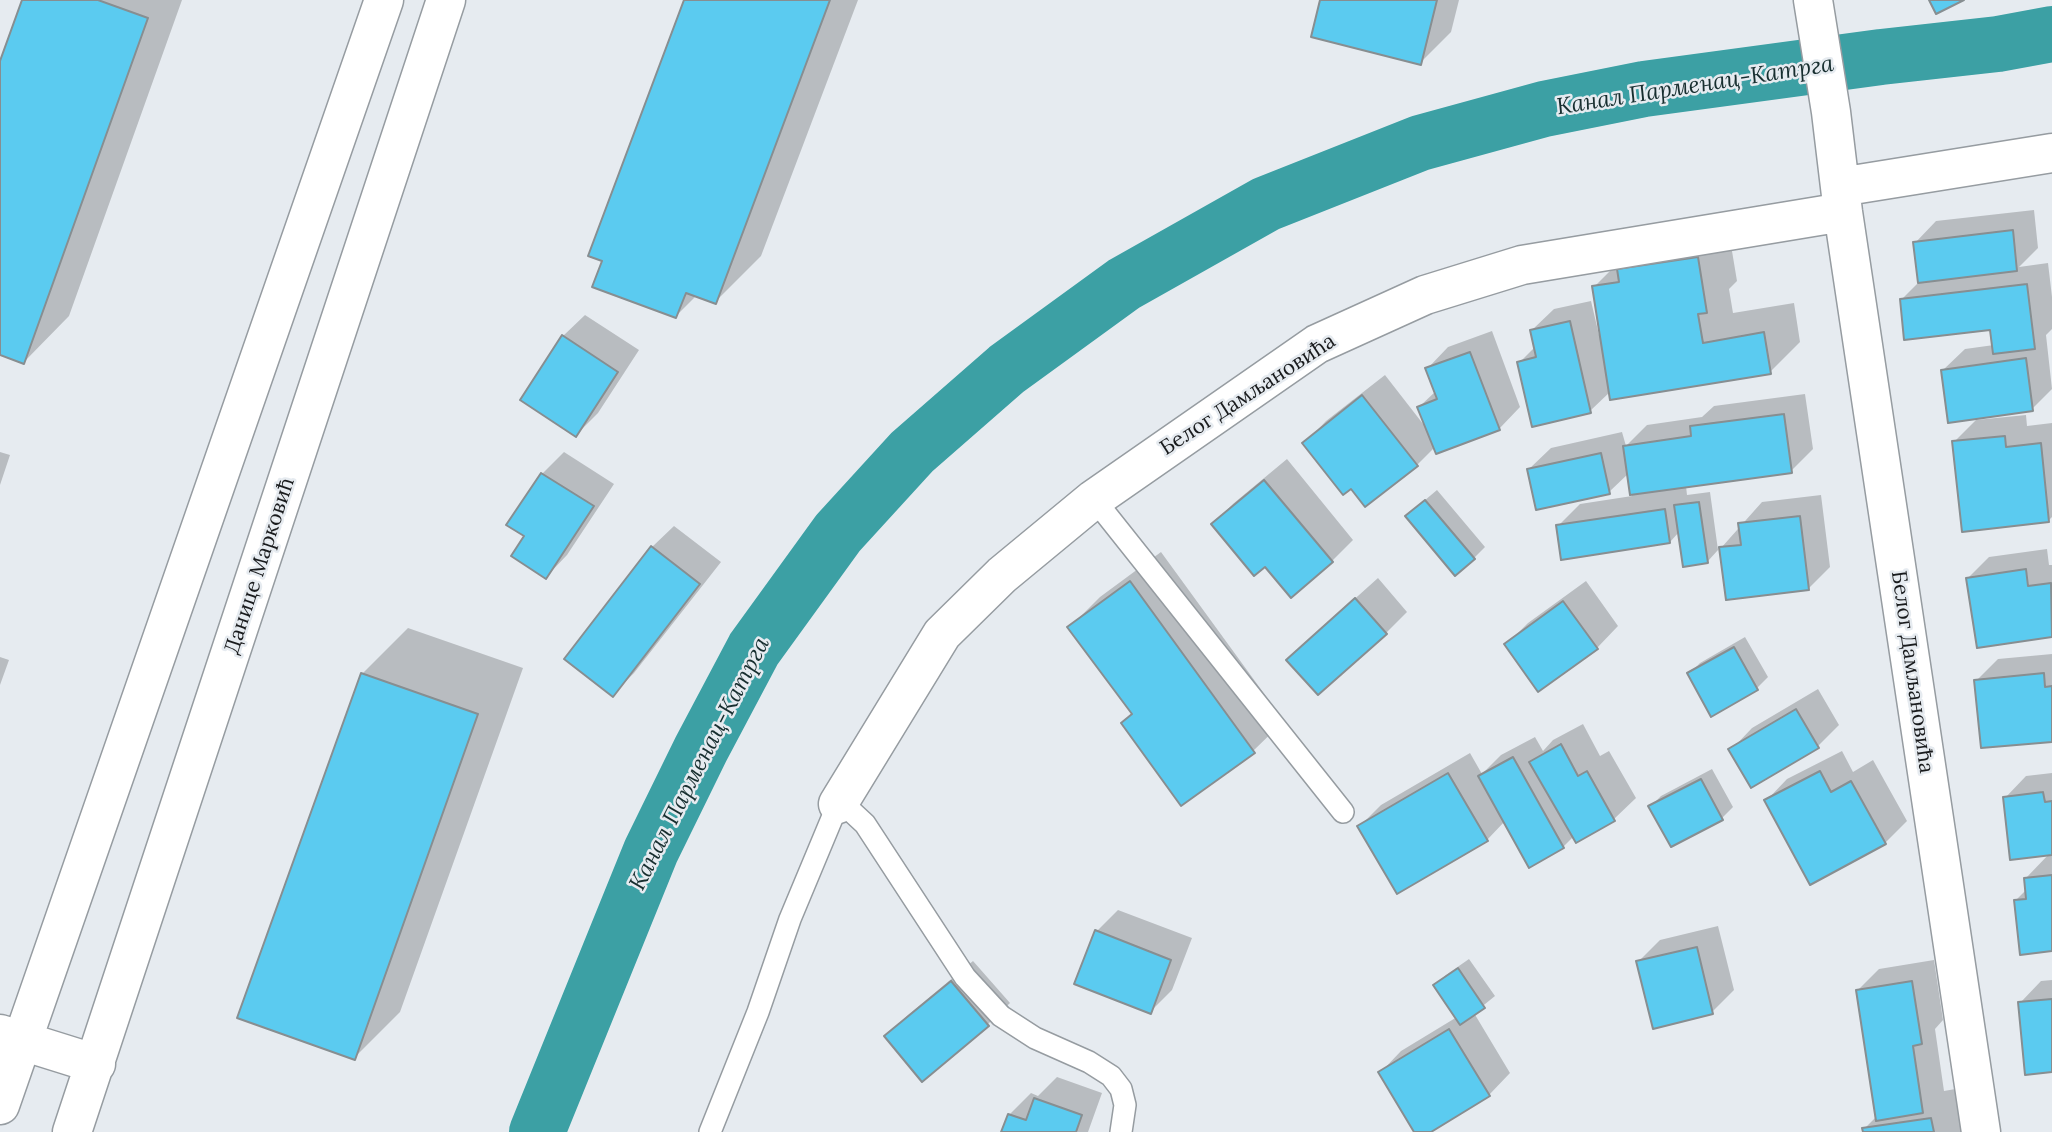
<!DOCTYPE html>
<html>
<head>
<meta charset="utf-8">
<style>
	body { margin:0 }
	canvas { display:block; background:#e6ebf0 }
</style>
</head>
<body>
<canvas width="2052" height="1132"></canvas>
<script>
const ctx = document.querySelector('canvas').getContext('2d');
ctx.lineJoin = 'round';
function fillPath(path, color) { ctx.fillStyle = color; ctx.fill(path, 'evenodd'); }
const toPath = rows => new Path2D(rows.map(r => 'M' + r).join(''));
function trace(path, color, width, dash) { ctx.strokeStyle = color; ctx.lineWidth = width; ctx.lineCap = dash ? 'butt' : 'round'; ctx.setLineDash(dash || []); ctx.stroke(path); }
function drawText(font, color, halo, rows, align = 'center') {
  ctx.font = font + ' Lora,serif'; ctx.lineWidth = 5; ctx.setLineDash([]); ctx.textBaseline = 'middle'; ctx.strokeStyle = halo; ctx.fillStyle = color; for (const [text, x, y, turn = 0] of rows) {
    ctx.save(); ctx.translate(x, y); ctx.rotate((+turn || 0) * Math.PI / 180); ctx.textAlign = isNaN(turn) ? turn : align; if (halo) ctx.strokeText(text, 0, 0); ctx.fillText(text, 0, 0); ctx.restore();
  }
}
fillPath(toPath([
	[24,0,182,0,69,316,24,362,0,353,0,67],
	[686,0,858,0,761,256,715,302,697,295,676,316],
	[1322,0,1459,0,1451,32,1420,63],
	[2034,210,2038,248,2019,267,2048,263,2052,297,2052,329,2046,335,2052,389,2032,409,1943,370,1965,349,1994,345,1991,328,1901,300,1919,282,1915,243,1936,221],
	[1728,227,1737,281,1729,289,1733,313,1794,303,1800,342,1770,372,1611,391,1590,411,1519,363,1536,346,1532,330,1554,309,1591,301,1599,335,1602,334,1594,287,1625,256],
	[585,315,639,350,598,413,576,435,563,336],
	[1492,331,1520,407,1499,429,1435,447,1417,465,1351,487,1305,443,1326,421,1385,375,1427,429,1419,407,1436,391,1427,369,1448,347],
	[1805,394,1813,449,1791,471,1686,486,1687,495,1710,492,1718,550,1708,561,1679,532,1670,542,1558,526,1580,504,1632,496,1629,473,1609,492,1529,469,1551,448,1622,432,1626,446,1647,425,1702,417,1714,406],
	[2026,415,2027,426,2052,423,2052,517,2048,521,1954,442,1976,420],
	[0,452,10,455,0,485],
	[564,452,614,484,567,555,546,577,526,536,542,474],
	[1287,459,1353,540,1332,561,1266,564,1213,524,1234,503],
	[1437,490,1485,547,1474,558,1418,506],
	[1821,495,1830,567,1808,589,1721,548,1762,502],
	[674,526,721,562,634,673,613,694,652,547],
	[2047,549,2049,565,2052,565,2052,636,1978,646,1968,578,1989,557],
	[1161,552,1284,721,1253,751,1123,723,1133,713,1070,627,1100,597],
	[1378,578,1407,612,1386,633,1310,639],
	[1586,581,1618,626,1597,648,1506,645,1528,623],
	[408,628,523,668,400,1012,354,1058,362,674],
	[1745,637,1768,677,1757,688,1712,715,1689,674,1700,663],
	[2052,654,2052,740,1976,681,1998,659],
	[0,657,9,660,0,685],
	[1818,689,1839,725,1818,746,1731,750,1752,728],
	[1583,724,1600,756,1609,751,1636,798,1614,819,1576,841,1574,836,1563,847,1505,821,1487,840,1360,826,1381,805,1470,753,1482,774,1501,755,1535,737,1543,751,1553,740],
	[1842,751,1853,772,1873,760,1907,821,1885,843,1811,883,1766,801,1787,779],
	[1712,769,1733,807,1722,818,1672,845,1650,807,1661,796],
	[2052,773,2052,950,2015,901,2027,889,2026,878,2050,853,2005,798,2026,776],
	[1118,910,1192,938,1172,990,1150,1012,1097,931],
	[1718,926,1734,990,1712,1012,1638,962,1660,940],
	[1469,959,1495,996,1474,1013,1510,1073,1489,1095,1427,1132,1416,1132,1380,1073,1401,1051,1457,1017,1435,985,1446,975],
	[1934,960,1943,1020,1935,1029,1944,1091,1961,1088,1968,1132,1865,1132,1864,1129,1877,1116,1857,991,1879,969],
	[973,961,1010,1003,988,1024,922,1080,886,1036,908,1015],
	[2052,980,2052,1070,2020,1003,2041,981],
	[1057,1077,1102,1093,1088,1132,1003,1132,1009,1115,1031,1093,1038,1096]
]), '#0003');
trace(toPath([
	[537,1132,651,851,701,749,754,649,838,533,912,452,1007,369,1124,284,1266,204,1420,143,1544,109,1644,89,1881,57,1998,44,2052,34]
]), '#3ca0a4', 56);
const building = toPath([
	[22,0,98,0,148,18,24,364,0,355,0,61,22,0],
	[684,0,830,0,716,304,686,293,676,318,592,287,602,261,588,256,684,0],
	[1320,0,1437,0,1421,65,1311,37,1320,0],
	[1929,0,1964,0,1936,14,1929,0],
	[2013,230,2017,271,1918,283,1913,242,2013,230],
	[1698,257,1707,313,1698,314,1703,343,1764,332,1771,374,1610,400,1592,286,1619,282,1617,269,1698,257],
	[2027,284,2035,349,1993,354,1990,330,1904,340,1900,299,2027,284],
	[1570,321,1591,413,1532,427,1517,362,1536,357,1530,330,1570,321],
	[562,335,618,372,576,437,520,400,562,335],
	[1470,352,1500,430,1436,454,1417,407,1437,399,1425,368,1470,352],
	[2026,358,2033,411,1948,423,1941,370,2026,358],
	[1362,395,1418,466,1365,507,1351,489,1343,495,1302,443,1362,395],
	[1784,414,1792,473,1630,495,1623,446,1691,436,1690,426,1784,414],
	[2005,436,2006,447,2041,443,2049,522,1962,532,1952,441,2005,436],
	[1601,453,1610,494,1536,510,1527,469,1601,453],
	[541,473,594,506,546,579,511,556,524,536,506,525,541,473],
	[1264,480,1333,562,1291,598,1265,567,1254,576,1211,524,1264,480],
	[1425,500,1475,559,1455,576,1405,516,1425,500],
	[1699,502,1708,563,1683,567,1674,505,1699,502],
	[1665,509,1670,543,1561,560,1556,525,1665,509],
	[1800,516,1809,590,1726,600,1719,547,1741,545,1738,523,1800,516],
	[651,546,700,584,613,697,564,659,651,546],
	[2026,569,2028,586,2051,583,2052,637,1977,648,1966,578,2026,569],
	[1130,581,1255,753,1181,806,1121,723,1132,714,1067,627,1130,581],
	[1355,598,1387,634,1318,695,1286,660,1355,598],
	[1563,601,1598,649,1538,692,1504,644,1563,601],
	[1734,647,1758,690,1711,717,1687,673,1734,647],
	[361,673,478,714,355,1060,237,1018,361,673],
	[2044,673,2045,687,2052,686,2052,742,1981,748,1974,680,2044,673],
	[1796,709,1819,748,1751,788,1728,749,1796,709],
	[1561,744,1578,776,1587,771,1615,821,1576,843,1529,762,1561,744],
	[1513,757,1564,848,1529,868,1478,776,1513,757],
	[1820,771,1831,792,1851,781,1886,844,1810,885,1764,800,1820,771],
	[1448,773,1488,841,1397,894,1357,826,1448,773],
	[1701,779,1723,820,1671,847,1648,806,1701,779],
	[2043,792,2045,802,2052,801,2052,855,2010,860,2003,797,2043,792],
	[2052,875,2052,951,2020,955,2014,900,2026,899,2024,878,2052,875],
	[1095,930,1171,960,1151,1014,1074,984,1095,930],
	[1697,947,1713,1014,1653,1029,1636,961,1697,947],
	[1458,968,1485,1008,1460,1025,1433,985,1458,968],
	[951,981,989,1026,922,1082,884,1036,951,981],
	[1912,981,1922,1044,1913,1046,1923,1113,1876,1121,1856,990,1912,981],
	[2052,999,2052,1072,2025,1075,2018,1002,2052,999],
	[1449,1029,1490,1096,1431,1132,1414,1132,1378,1072,1449,1029],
	[1034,1098,1082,1115,1076,1132,1001,1132,1008,1114,1026,1120,1034,1098],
	[1931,1118,1934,1132,1863,1132,1862,1128,1931,1118]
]);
fillPath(building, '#5bcbf0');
trace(building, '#878e91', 2);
const lane = toPath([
	[1094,499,1343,812],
	[710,1132,758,1012,790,919,838,804,851,811,865,824,965,977,1001,1016,1035,1038,1089,1062,1111,1076,1121,1089,1125,1105,1121,1132]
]);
const street = toPath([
	[1813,0,1831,112,1843,212,1981,1132],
	[1840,187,2052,153],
	[838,804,942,634,1002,575,1094,499,1317,344,1425,295,1522,265,1843,212],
	[0,1034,96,1064],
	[0,1105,384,0],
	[72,1132,446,0]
]);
trace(lane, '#969ca1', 24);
trace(street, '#969ca1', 41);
trace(lane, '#fff', 21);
trace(street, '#fff', 38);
drawText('21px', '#191b1d', '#e6ebf0', [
	["Белог Дамљановића",1248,395,-33],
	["Данице Марковић",260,566,-72],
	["Белог Дамљановића",1912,672,82]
]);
drawText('italic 23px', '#172e2f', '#e6ebf0', [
	["Канал Парменац-Катрга",1695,86,-9],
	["Канал Парменац-Катрга",700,764,-63]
]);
</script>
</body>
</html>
